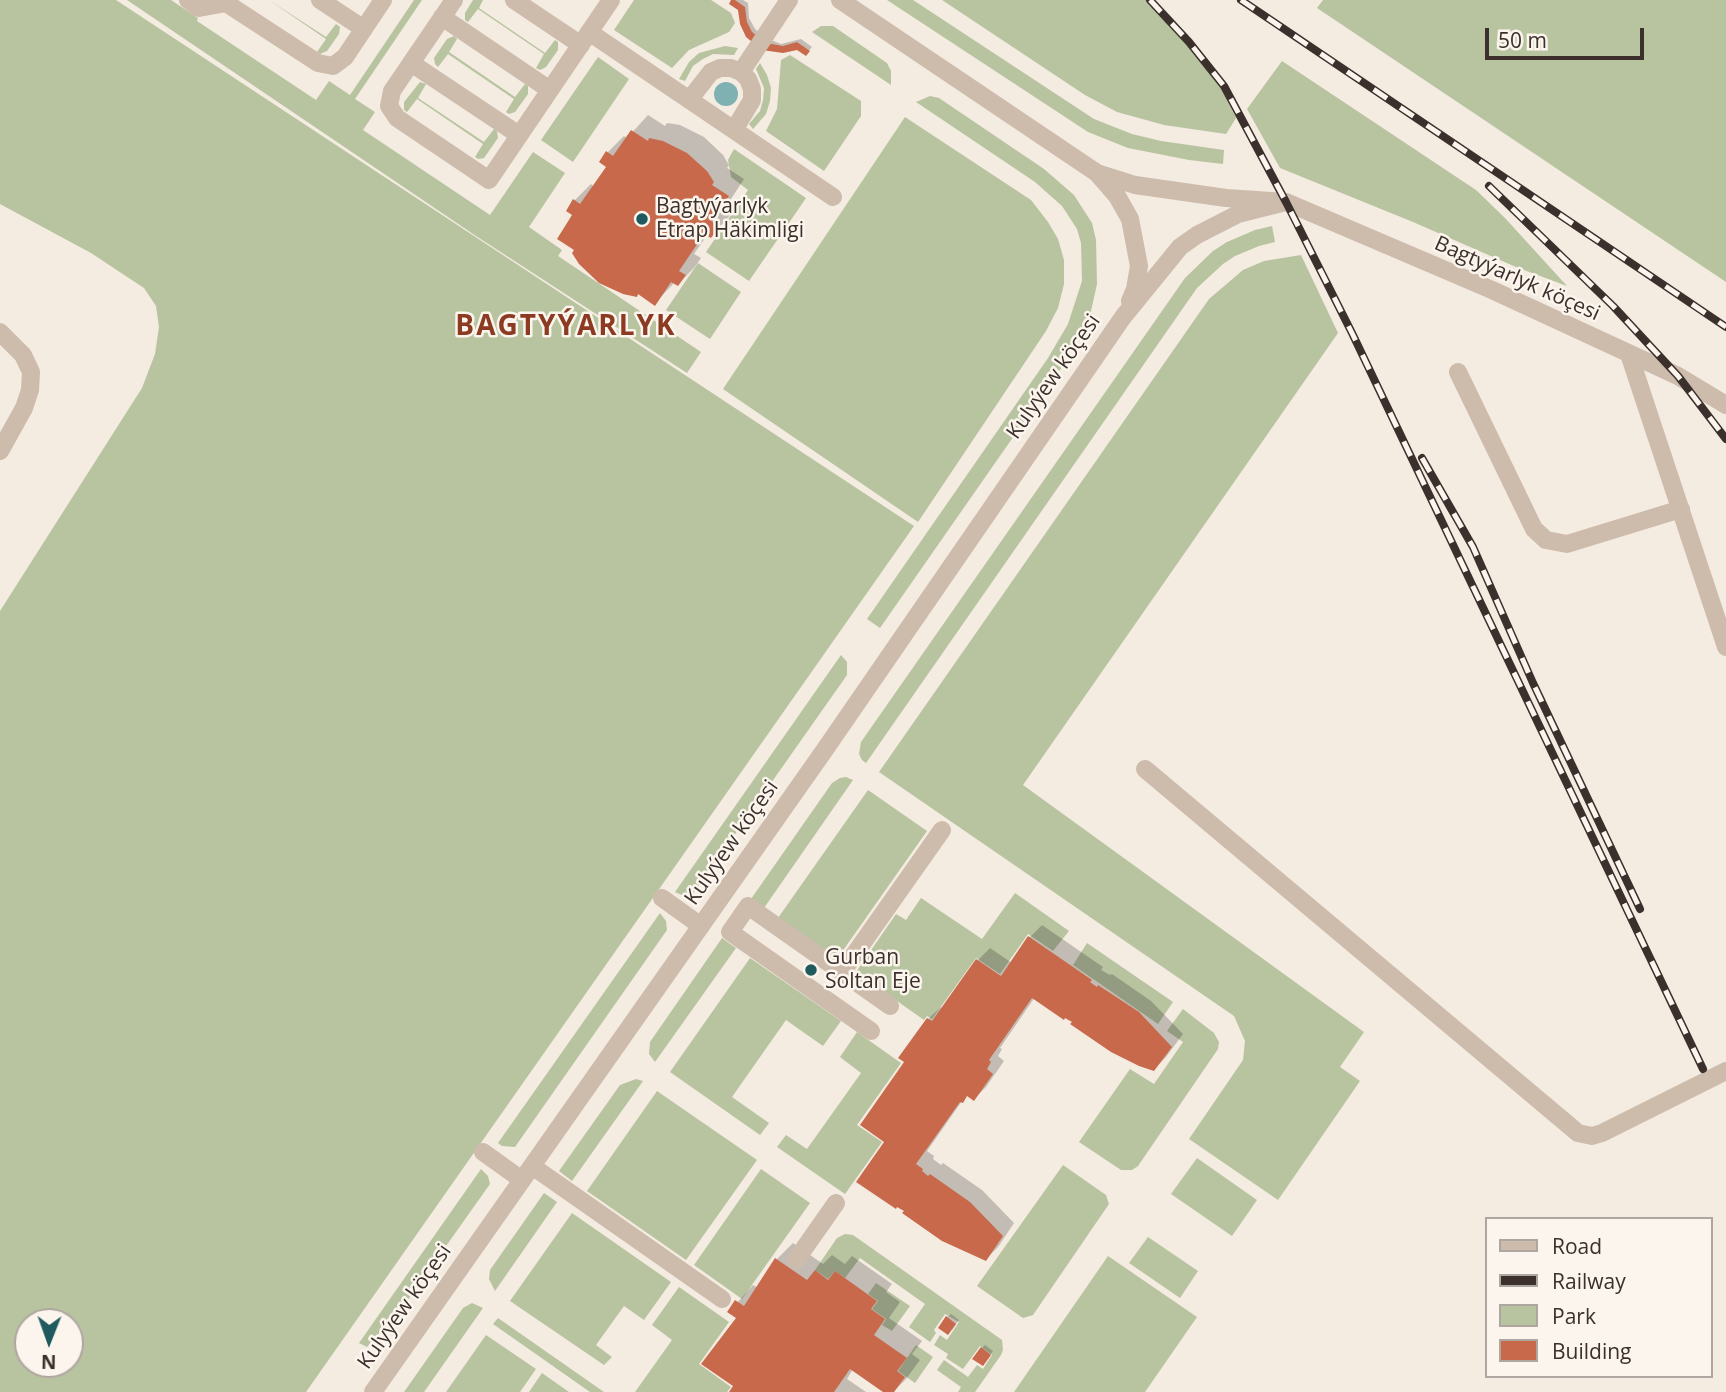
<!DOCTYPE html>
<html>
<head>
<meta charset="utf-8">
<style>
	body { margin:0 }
	#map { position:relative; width:1726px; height:1392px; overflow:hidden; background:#f4ebe1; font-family:"Open Sans",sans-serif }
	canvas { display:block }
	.legend { position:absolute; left:1485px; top:1217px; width:228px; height:161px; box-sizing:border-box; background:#fbf5ee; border:2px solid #aea6a0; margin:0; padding:9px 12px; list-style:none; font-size:21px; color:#3b302b }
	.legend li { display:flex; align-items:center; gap:14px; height:35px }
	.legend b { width:35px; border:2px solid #aea6a0 }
	.north { position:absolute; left:14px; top:1308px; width:70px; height:70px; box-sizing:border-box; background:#fbf5ee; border:2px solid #aea6a0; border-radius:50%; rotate:181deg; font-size:19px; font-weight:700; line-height:28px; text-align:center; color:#3b302b }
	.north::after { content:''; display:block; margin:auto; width:24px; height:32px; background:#1f5a5e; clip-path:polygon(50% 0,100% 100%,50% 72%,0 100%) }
	.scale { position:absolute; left:1485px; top:28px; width:159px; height:32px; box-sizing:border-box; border:4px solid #3b302b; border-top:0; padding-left:9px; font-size:21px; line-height:24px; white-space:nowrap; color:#3b302b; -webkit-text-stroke:5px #fbf5ee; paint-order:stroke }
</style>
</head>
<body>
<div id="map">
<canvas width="1726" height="1392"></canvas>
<ul class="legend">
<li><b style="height:9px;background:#cdbbac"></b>Road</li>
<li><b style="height:9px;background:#3b302b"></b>Railway</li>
<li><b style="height:19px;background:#b8c4a0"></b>Park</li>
<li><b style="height:19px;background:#c8694b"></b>Building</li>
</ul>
<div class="north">N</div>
<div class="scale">50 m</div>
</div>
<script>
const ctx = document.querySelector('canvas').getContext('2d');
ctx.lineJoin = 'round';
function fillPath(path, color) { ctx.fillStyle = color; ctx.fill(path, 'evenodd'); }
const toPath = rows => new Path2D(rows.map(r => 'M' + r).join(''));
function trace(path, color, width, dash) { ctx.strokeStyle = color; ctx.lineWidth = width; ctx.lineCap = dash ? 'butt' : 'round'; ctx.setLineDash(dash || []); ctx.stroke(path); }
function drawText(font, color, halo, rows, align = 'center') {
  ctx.font = font + ' "Open Sans",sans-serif'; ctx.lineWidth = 5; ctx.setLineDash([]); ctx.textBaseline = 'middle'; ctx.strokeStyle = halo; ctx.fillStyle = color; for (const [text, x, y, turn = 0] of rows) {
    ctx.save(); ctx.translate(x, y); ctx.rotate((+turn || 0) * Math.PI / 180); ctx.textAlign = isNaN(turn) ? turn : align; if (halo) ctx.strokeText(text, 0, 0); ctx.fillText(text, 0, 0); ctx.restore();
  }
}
fillPath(toPath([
	[0,0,116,0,914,526,306,1392,0,1392,0,611,142,388,155,354,159,327,156,306,144,288,91,253,0,204],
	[28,1322,70,1322,70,1364,28,1364],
	[127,0,171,0,198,18,197,21,316,100,329,81,350,95,414,0,422,0,355,99,375,112,363,130,490,215,533,152,565,173,529,227,562,250,558,256,701,352,687,373,476,236],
	[269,0,326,37,336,24,340,27,339,34,327,51,320,54,317,52,326,39],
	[473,0,483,0,479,8,545,53,555,40,558,42,558,50,546,67,540,70,536,68,544,54,478,9,468,22,465,20,465,13],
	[634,0,711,0,731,13,735,23,729,32,689,50,672,68,614,30],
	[887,0,913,0,1094,119,1132,134,1161,141,1224,150,1223,164,1189,160,1128,148,1088,132],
	[942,0,1146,0,1187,44,1221,88,1236,118,1226,134,1164,125,1117,112,1085,95],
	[1323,0,1726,0,1726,282,1317,8],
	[821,26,833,26,887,63,891,71,891,85,812,32],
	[454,36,457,39,449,52,515,97,525,84,528,86,528,94,515,112,509,114,506,112,514,99,448,54,438,67,435,64,434,58,447,39],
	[725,46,738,48,734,55,713,54,703,59,693,66,685,81,679,79,689,62,699,53],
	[790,55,861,101,861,116,824,171,766,131,777,109,781,60],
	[598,57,629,79,573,162,541,140],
	[1282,61,1476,190,1505,218,1567,286,1516,267,1413,222,1280,168,1247,109],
	[760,63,767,75,771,88,770,101,766,114,753,129,749,124,760,111,763,100,764,88,756,69],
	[420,82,426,84,418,98,484,142,494,129,497,131,498,138,484,158,478,159,475,157,483,144,417,99,407,112,404,110,404,102],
	[930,96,939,98,1044,169,1074,195,1092,223,1096,240,1097,284,1091,311,1062,367,880,628,867,619,1048,358,1068,324,1082,281,1081,243,1077,229,1062,206,1035,182,916,102],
	[905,117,1031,200,1048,222,1058,239,1064,260,1064,284,1058,308,1046,331,918,522,723,389],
	[734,149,806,198,749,281,706,252,748,190,731,177,728,160],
	[1272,226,1275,242,1259,246,1235,256,1223,264,1197,288,866,763,862,760,859,754,861,742,1185,278,1213,251,1227,242,1255,230],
	[1301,255,1338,333,1023,785,1364,1032,1340,1067,1360,1081,1278,1200,1189,1139,1243,1060,1245,1041,1234,1016,879,772,1209,299,1243,270,1264,261],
	[698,263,741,292,710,339,666,310],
	[841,655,847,662,847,675,693,894,684,896,675,892],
	[846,777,853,780,764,908,751,899,832,783,840,778],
	[868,790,927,831,837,959,778,918],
	[1015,893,1069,931,1053,951,1028,934,1000,974,976,958,932,1019,927,1016,924,1020,856,972,896,914,906,920,921,898,982,939],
	[660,913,666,921,667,930,515,1147,502,1146,498,1143],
	[722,938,736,948,655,1062,649,1054,650,1042],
	[1087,943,1173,1002,1158,1024,1073,965],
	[750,958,841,1021,823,1046,786,1020,732,1097,769,1123,760,1135,670,1072],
	[1183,1009,1214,1033,1219,1042,1218,1049,1138,1166,1132,1170,1121,1170,1079,1142,1130,1069,1154,1084,1183,1042,1167,1031],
	[857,1032,901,1063,857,1125,882,1142,845,1194,777,1147,786,1135,807,1149,861,1073,840,1057],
	[636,1079,643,1081,572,1181,559,1171,620,1085],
	[657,1091,757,1160,686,1260,587,1191],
	[1197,1158,1257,1200,1232,1236,1171,1194],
	[1063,1165,1106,1195,1109,1204,1033,1315,1023,1318,977,1286],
	[481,1169,488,1176,490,1184,405,1304,367,1347,359,1343],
	[761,1169,810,1203,742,1299,694,1265],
	[544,1193,557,1202,495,1291,489,1279,490,1270],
	[572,1213,671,1282,644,1320,624,1306,596,1345,612,1357,604,1365,510,1301],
	[845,1234,853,1235,1002,1340,1003,1350,1001,1355,975,1392,958,1392,961,1387,937,1370,944,1360,968,1377,977,1365,983,1369,992,1355,980,1346,963,1369,946,1358,948,1354,934,1345,940,1335,947,1340,959,1322,945,1314,934,1330,936,1333,930,1342,909,1327,925,1304,860,1258,845,1278,835,1271,828,1279,815,1270,837,1238],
	[1148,1237,1198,1271,1180,1298,1129,1263],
	[1108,1256,1197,1317,1145,1392,1014,1392],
	[876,1283,910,1306,892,1331,882,1325,886,1319,872,1309,878,1301,868,1294],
	[679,1287,729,1322,699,1364,731,1387,727,1392,635,1392,672,1340,652,1325],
	[472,1303,483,1308,424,1392,404,1392,463,1308],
	[498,1318,604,1392,590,1392,493,1324],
	[486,1335,536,1369,520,1392,446,1392],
	[916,1345,933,1357,915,1383,898,1371],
	[542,1373,569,1392,529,1392]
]), '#b8c4a0');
fillPath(toPath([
	'714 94a12 12 0 1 1 24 0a12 12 0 1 1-24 0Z'
]), '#7fb0b2');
fillPath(toPath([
	[733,0,743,0,748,3,749,18,755,29,764,37,781,44,801,39,812,47,806,54,798,48,757,45],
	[648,115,665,126,667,123,680,125,704,137,723,155,729,165,727,168,744,179,727,205,734,210,727,219,711,236,708,234,694,254,701,258,694,268,678,284,675,282,655,303,575,215,575,200,591,184,594,187,608,166,601,162,608,152,624,136,627,138],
	[1042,925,1103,967,1101,970,1110,975,1112,974,1151,1001,1183,1034,1166,1057,1154,1069,1035,997,1000,1048,1002,1049,998,1056,1004,1061,986,1087,974,1099,968,1095,962,1101,927,1151,934,1156,933,1159,941,1165,943,1163,982,1190,1014,1223,998,1247,986,1259,906,1211,886,1141,906,1062,901,1058,928,1019,941,1007,943,1009,978,960,990,948,1012,963,1030,937],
	[793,1243,823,1264,832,1255,845,1264,852,1256,892,1284,886,1292,900,1302,889,1318,922,1341,912,1354,920,1360,906,1379,893,1392,886,1392,853,1369,847,1379,866,1392,731,1392,736,1386,738,1318,729,1312,753,1285,758,1288,777,1259],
	[951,1314,959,1320,952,1330,947,1317],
	[985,1345,993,1351,986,1361,982,1348]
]), '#0003');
fillPath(toPath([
	[731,0,735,0,745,7,747,22,752,32,766,43,783,46,797,42,810,51,806,56,797,50,783,53,762,50,746,37,740,24,738,10,729,4],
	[631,130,648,141,649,138,663,141,687,153,707,171,714,182,712,185,729,196,712,222,719,227,711,238,704,234,679,271,686,275,678,286,671,282,655,306,638,294,637,297,623,294,599,283,579,264,572,253,574,250,557,239,572,215,566,211,573,199,580,204,606,167,599,162,606,151,613,156],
	[1028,936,1092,980,1090,982,1097,987,1098,985,1139,1012,1172,1047,1154,1071,1139,1066,1111,1052,1070,1024,1072,1022,1065,1018,1064,1020,1032,998,989,1060,991,1062,987,1069,993,1074,974,1101,967,1096,963,1103,960,1102,916,1164,923,1169,922,1171,928,1176,930,1174,970,1202,1003,1236,986,1261,942,1241,902,1213,904,1211,897,1207,896,1209,856,1182,884,1142,860,1125,904,1062,898,1058,927,1018,932,1021,976,959,1001,976],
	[775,1258,807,1280,815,1270,828,1280,835,1271,877,1301,871,1309,885,1319,874,1335,907,1358,897,1371,905,1377,894,1392,883,1392,850,1369,834,1392,729,1392,733,1386,701,1364,736,1318,727,1312,735,1300,744,1306],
	[946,1316,956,1324,948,1335,938,1328],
	[981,1347,991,1355,983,1366,972,1359]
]), '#c8694b');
trace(toPath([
	[188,0,199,8,226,3,318,63,333,66,345,57,383,0],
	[320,0,364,29],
	[454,0,392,91,389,106,397,118,489,180,611,0],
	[514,0,581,45],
	[840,0,1097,173,1117,196,1130,219,1139,266,1135,289,1130,301],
	[442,17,550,90],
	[589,32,833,197],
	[411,63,519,135],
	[741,72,789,0],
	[689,100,711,72,720,68,731,68,741,72,748,79,752,89,752,100,734,130],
	[1097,173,1135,185,1226,198,1286,202,1492,290,1678,376,1726,405],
	[0,332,23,355,31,372,30,390,24,408,0,451],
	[1629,354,1726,647],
	[1458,372,1534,529,1546,540,1567,544,1681,509],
	[1145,769,1578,1133,1592,1136,1602,1133,1726,1071],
	[662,898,701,926],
	[842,972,942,830],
	[871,1031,730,932,748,906,890,1006],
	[483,1152,522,1180],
	[532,1166,722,1299],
	[796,1260,836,1203],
	[373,1392,826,748,1123,317,1180,247,1197,235,1238,214,1286,202]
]), '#cdbbac', 18);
const rail = toPath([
	[1150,0,1189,42,1224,86,1286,202,1352,333,1703,1069],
	[1241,0,1726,327],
	[1489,186,1613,306,1678,376,1726,439],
	[1422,458,1473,547,1533,683,1640,909]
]);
trace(rail, '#3b302b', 8);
trace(rail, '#fbf5ee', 5, [16]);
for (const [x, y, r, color] of [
	[642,219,7,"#1f5a5e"],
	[811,970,7,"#1f5a5e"]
]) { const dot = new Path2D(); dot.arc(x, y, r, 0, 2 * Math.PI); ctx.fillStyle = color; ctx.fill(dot); trace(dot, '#fbf5ee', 2.5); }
drawText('21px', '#3b302b', '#fbf5ee', [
	["Bagtyýarlyk",656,207],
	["Etrap Häkimligi",656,231],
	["Gurban",825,958],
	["Soltan Eje",825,982]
], 'left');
drawText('21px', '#3b302b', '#fbf5ee', [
	["Bagtyýarlyk köçesi",1517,279,24],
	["Kulyýew köçesi",1054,377,-55],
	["Kulyýew köçesi",732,843,-55],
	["Kulyýew köçesi",405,1307,-55]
]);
ctx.letterSpacing = '2px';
drawText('bold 28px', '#8c3b22', '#fbf5ee', [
	["BAGTYÝARLYK",566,327]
]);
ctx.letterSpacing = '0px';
</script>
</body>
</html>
